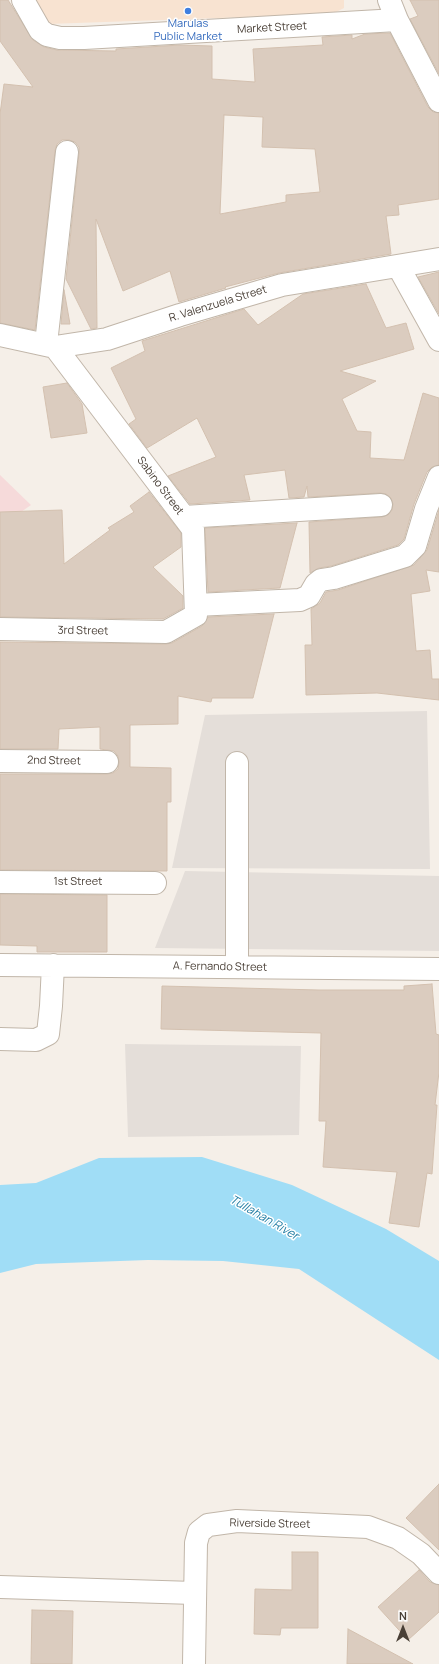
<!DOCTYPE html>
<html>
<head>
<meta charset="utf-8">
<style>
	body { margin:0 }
	#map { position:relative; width:439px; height:1664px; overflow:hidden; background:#f5efe8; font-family:Manrope,sans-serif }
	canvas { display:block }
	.north { position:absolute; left:383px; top:1608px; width:40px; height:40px; -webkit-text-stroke:3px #fff; paint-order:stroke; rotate:0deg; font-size:11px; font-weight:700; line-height:16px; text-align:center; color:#493f36 }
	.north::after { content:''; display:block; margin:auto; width:14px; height:18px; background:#493f36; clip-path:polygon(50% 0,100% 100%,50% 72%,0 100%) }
</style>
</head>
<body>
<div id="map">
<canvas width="439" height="1664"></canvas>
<div class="north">N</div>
</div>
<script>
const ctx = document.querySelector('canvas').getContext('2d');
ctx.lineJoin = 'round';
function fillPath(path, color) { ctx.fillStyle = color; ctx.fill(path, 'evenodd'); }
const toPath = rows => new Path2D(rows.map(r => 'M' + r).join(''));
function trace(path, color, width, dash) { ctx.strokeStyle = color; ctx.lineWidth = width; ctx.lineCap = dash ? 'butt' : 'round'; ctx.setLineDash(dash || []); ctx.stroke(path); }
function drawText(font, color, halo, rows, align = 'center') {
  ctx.font = font + ' Manrope,sans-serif'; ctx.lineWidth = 3; ctx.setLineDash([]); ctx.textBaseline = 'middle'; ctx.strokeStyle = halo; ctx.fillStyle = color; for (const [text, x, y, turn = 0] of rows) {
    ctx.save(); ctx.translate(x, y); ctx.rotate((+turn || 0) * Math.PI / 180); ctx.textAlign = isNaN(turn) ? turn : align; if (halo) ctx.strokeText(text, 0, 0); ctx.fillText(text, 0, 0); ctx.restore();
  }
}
fillPath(toPath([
	[35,0,344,0,344,8,332,14,48,24]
]), '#f8e3d1');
fillPath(toPath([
	[427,711,430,869,172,868,205,715],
	[185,871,439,876,439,951,155,948],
	[125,1044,301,1046,299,1135,128,1137]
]), '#e4ded9');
fillPath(toPath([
	[0,475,31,505,21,512,0,513]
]), '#f6dada');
fillPath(toPath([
	[202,1157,292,1185,386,1229,439,1261,439,1360,299,1269,223,1261,148,1260,36,1264,0,1273,0,1185,36,1183,99,1158]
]), '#a0ddf6');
const building = toPath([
	[0,0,8,0,33,40,44,47,57,50,116,51,116,49,180,45,212,46,212,79,255,82,253,49,323,45,322,37,352,35,352,39,365,34,390,33,428,107,433,112,439,113,439,199,398,205,399,215,386,216,391,254,279,273,225,287,226,288,179,302,170,271,123,291,96,219,97,328,91,329,66,279,79,153,79,147,75,142,69,140,62,140,57,144,55,151,35,330,0,323,0,114,4,84,33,87,0,41,0,0],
	[224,115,263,117,262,147,315,149,320,192,286,195,286,202,220,214,224,115],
	[410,0,439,0,439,74,410,19,418,16,410,0],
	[439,272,439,314,418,277,439,272],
	[366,284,386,328,406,323,414,349,340,371,376,381,342,399,357,431,371,432,370,458,404,460,423,393,439,398,439,465,432,467,427,472,414,504,404,539,398,545,331,566,319,568,310,573,309,522,382,517,388,515,392,510,393,504,391,498,386,494,380,493,308,497,307,486,304,497,289,498,285,470,244,475,250,500,190,504,168,476,216,457,197,418,147,448,129,424,136,419,111,368,145,351,142,341,244,309,258,325,303,294,366,284],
	[64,290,70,324,61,324,64,290],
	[67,383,82,404,87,433,51,438,43,387,67,383],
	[149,492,181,533,181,547,153,567,183,596,183,608,163,619,0,617,0,512,62,510,64,564,110,530,108,528,134,512,130,506,149,492],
	[439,510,439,572,426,570,430,591,411,594,416,651,430,650,432,679,439,679,439,700,377,693,306,695,305,645,312,645,311,609,320,603,326,592,338,590,414,565,427,550,439,510],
	[297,523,280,588,208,592,205,528,297,523],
	[274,614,253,698,212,698,211,702,178,696,178,724,130,725,130,767,171,768,171,802,167,802,167,871,0,870,0,774,107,774,113,773,118,769,119,762,118,756,114,751,100,749,100,727,59,729,58,749,0,749,0,642,166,644,172,643,202,626,208,617,274,614],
	[0,894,107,895,107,952,37,952,37,946,0,945,0,894],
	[432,984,436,1034,439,1035,439,1072,435,1105,437,1105,432,1174,427,1173,419,1227,389,1223,397,1172,323,1167,326,1121,319,1121,321,1033,161,1029,162,986,319,990,404,990,404,986,432,984],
	[439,1484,439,1550,406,1518,439,1484],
	[292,1552,318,1552,318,1628,281,1628,280,1635,254,1634,255,1589,292,1590,292,1552],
	[419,1570,430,1582,439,1585,439,1612,408,1640,378,1607,419,1570],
	[32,1610,73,1611,72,1664,31,1664,32,1610],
	[348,1629,413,1664,347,1664,348,1629]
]);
fillPath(building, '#dbccbf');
trace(building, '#d3c0af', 1);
const minor = toPath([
	[23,0,40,30,47,35,60,38,84,38,397,20],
	[389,0,397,20,439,101],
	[398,266,439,340],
	[0,335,55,347,107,339,180,315,282,285,439,259],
	[46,344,67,152],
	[184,517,381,505],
	[196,605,300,600,309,596,316,584,321,580,334,578,405,556,415,546,426,509,439,477],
	[0,629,166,632,196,615,193,529,55,347],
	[0,761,107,762],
	[0,882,155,883],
	[0,965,439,969],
	[237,967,237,763],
	[0,1039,36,1040,48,1034,51,1006,53,965],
	[0,1587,194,1593],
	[194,1664,196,1543,199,1532,208,1525,237,1521,368,1527,398,1538,421,1554,439,1573]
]);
trace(minor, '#c1b6a9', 24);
trace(minor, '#fff', 22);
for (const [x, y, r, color] of [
	[188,11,4,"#3f7fe0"]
]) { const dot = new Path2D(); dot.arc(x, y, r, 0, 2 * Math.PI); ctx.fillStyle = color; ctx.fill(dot); trace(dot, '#fff', 1.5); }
drawText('11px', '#366cbe', '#fff', [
	["Marulas",188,24],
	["Public Market",188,37]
]);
drawText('11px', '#493f36', '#fff', [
	["Market Street",272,28,-3],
	["R. Valenzuela Street",218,304,-17],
	["Sabino Street",160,486,53],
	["3rd Street",83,631,1],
	["2nd Street",54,761,1],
	["1st Street",78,882],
	["A. Fernando Street",220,967,1],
	["Riverside Street",270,1524,1]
]);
drawText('italic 12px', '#237ea4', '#fff', [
	["Tullahan River",264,1218,30]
]);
</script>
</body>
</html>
